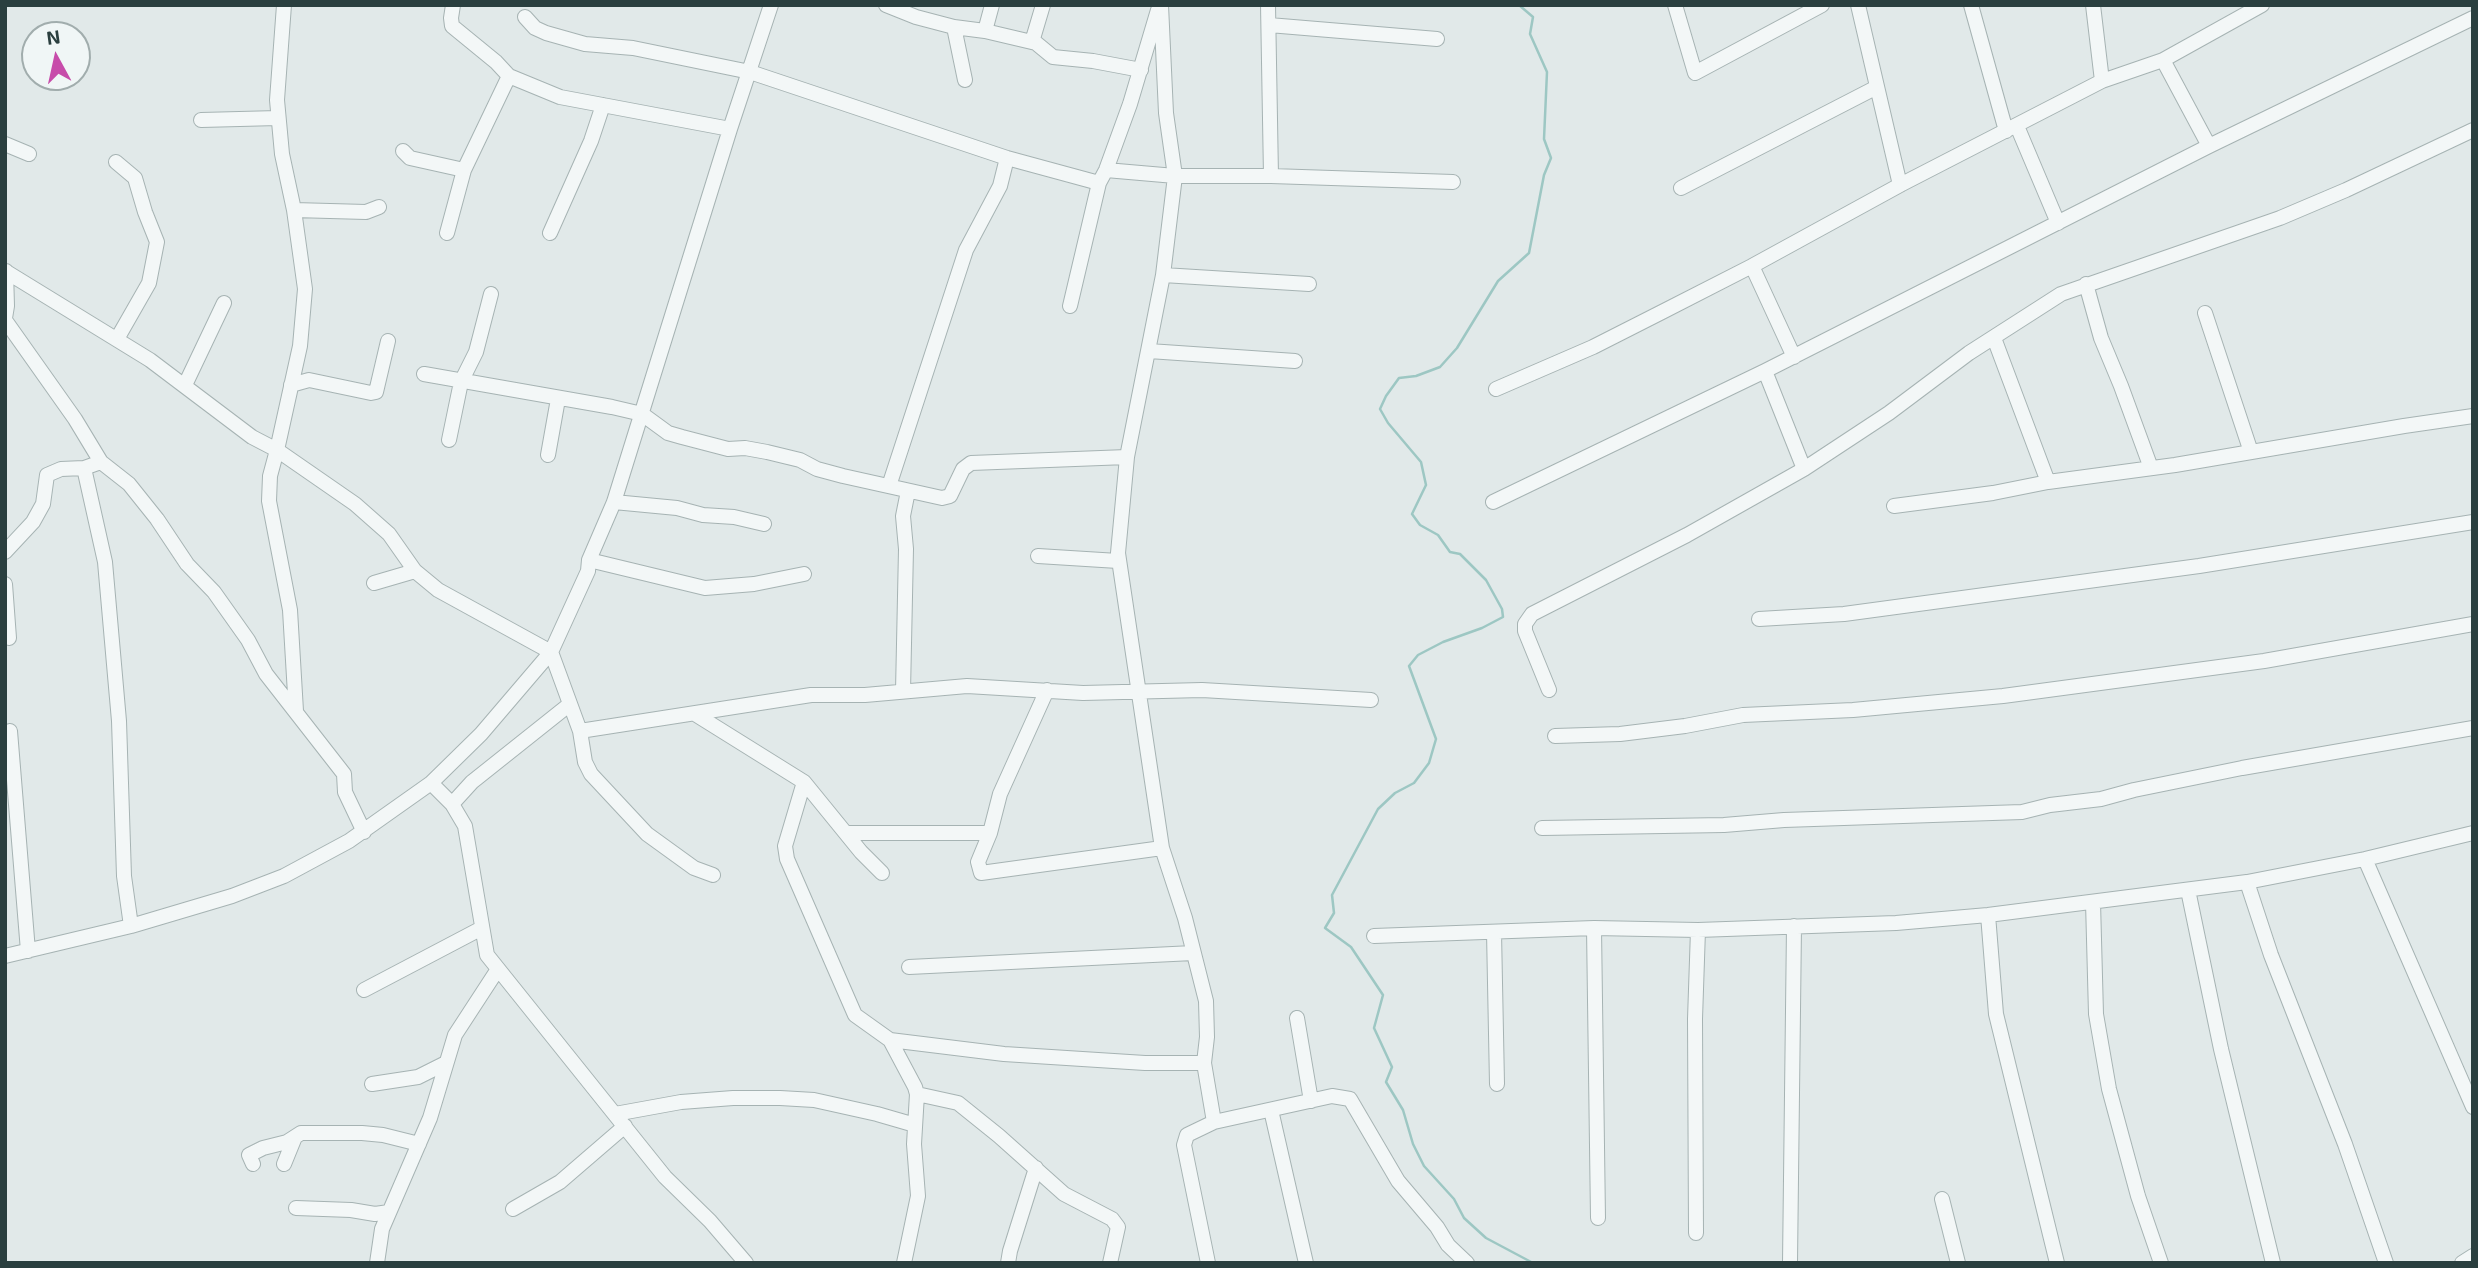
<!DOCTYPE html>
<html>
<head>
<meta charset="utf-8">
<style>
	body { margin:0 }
	#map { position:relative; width:2478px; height:1268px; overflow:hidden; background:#e1e9e9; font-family:"Exo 2",sans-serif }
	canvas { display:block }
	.frame { position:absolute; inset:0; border:7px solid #2a3f3f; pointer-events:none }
	.north { position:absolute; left:21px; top:21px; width:70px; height:70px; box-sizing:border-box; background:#f0f6f6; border:2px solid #a1adad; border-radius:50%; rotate:352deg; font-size:19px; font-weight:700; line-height:28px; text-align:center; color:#2a3f3f }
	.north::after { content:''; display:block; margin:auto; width:24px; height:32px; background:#c74caa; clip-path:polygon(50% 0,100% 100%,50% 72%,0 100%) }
</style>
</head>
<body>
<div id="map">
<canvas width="2478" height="1268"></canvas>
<div class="frame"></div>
<div class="north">N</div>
</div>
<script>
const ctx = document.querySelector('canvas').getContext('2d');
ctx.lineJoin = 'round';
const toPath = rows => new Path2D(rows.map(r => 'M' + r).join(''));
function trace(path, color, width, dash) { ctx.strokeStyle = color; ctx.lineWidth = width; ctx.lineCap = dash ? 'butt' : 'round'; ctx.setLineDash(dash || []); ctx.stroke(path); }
trace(toPath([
	[1519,5,1533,17,1530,34,1547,72,1544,139,1551,158,1544,175,1529,253,1498,281,1457,348,1440,367,1416,376,1399,378,1386,396,1380,409,1388,423,1421,462,1426,485,1412,514,1420,525,1438,535,1450,552,1460,554,1486,580,1502,609,1503,617,1482,628,1443,642,1418,655,1409,666,1436,739,1429,763,1414,783,1395,793,1378,809,1332,895,1334,913,1325,928,1351,947,1383,995,1374,1028,1392,1067,1386,1082,1403,1110,1413,1144,1424,1166,1454,1199,1464,1218,1486,1238,1533,1263]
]), '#9dc7c3', 2.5);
const minor = toPath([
	[284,5,277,100,282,154,294,210,305,289,300,346,277,450,270,476,269,501,290,610,296,711],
	[453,5,451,18,452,26,496,62,509,76,560,97,730,129],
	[886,5,916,17,954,27,965,80],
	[1161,5,1166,113,1175,176,1163,275,1127,457,1118,553,1162,848,1185,918,1206,1001,1207,1037,1204,1063,1214,1122,1187,1135,1184,1145,1208,1263],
	[1268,5,1271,176],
	[1675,5,1695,73,1822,5],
	[1858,5,1900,185],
	[1971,5,2006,131],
	[2093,5,2102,81],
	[525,17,535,28,546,33,585,44,633,48,750,72,1007,158,1099,183],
	[1269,25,1437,39],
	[954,27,985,31,992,5],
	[985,31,1036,43,1053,57,1093,61,1141,70],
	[1032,42,1043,5],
	[2163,60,2209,146],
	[201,120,278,118],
	[2017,126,2058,223],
	[5,144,29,154],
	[403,151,410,158,464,170],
	[116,162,135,178,145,212,157,242,149,283,117,339],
	[1106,170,1175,176,1271,176,1453,182],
	[1681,188,1877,87],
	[294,210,366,212,379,207],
	[447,233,464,170,509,76],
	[550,233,591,141,603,105],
	[1752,266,1794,357],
	[5,271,150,360,252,437,277,450,355,504,389,534,415,571,438,590,551,652,580,731,585,762,591,774,647,834,694,868,713,875],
	[1163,275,1309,284],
	[2086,284,2101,338,2121,386,2151,468],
	[1070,306,1099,183,1106,170,1130,104,1158,10],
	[2205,313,2251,452],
	[5,318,7,306,6,271],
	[5,320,75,419,101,462,84,468,61,469,47,475,43,504,33,522,5,552],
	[1994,338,2048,482],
	[1149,351,1295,361],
	[1765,371,1804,469],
	[424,374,612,407,642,414,668,433,682,437,728,449,745,448,767,452,800,460,817,469,843,476,942,498,950,496,963,469,971,463,1127,457],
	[185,385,224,303],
	[291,385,309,380,371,393,376,392,388,341],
	[1496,389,1593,347,1662,312,1752,266,1900,185,2102,81,2163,60,2262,5],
	[449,440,461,382,476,352,491,294],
	[548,455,558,399],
	[101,462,129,484,157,519,187,564,214,592,248,640,266,674,344,774,345,792,364,832],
	[84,468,105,562,119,721,124,876,131,926],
	[889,486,966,250,1000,186,1007,158],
	[614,502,677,508,703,515,734,517,764,524],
	[1493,502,1765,371,2209,146,2473,18],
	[1894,506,1993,493,2048,482,2175,465,2404,426,2473,416],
	[1038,556,1118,561],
	[589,560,705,588,754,584,804,574],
	[374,583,415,571],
	[5,584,9,638],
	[1759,619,1844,614,2199,566,2473,522],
	[1047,690,1000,794,990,833,978,862,981,873,1162,848],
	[1549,690,1525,631,1525,624,1532,614,1687,535,1804,469,1889,413,1969,353,2061,294,2280,218,2346,190,2473,130],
	[903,691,906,549,903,516,908,491],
	[695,714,804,782,861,852,882,873],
	[10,731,28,951],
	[580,731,811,695,865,695,967,686,1083,693,1202,690,1371,700],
	[1555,736,1620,734,1685,726,1743,715,1853,710,2003,696,2264,661,2473,624],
	[804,782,785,846,787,859,855,1015,890,1040,915,1087,917,1094,914,1144,918,1196,904,1263],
	[431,783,452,804,465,826,487,955,665,1177,710,1221,746,1263],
	[452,804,472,782,570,704],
	[1542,828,1724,825,1784,820,2022,812,2050,805,2101,799,2134,790,2242,768,2473,728],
	[846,833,990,833],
	[2365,859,2473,1107],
	[2247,882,2271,955,2345,1144,2386,1263],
	[2188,890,2221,1049,2273,1263],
	[2093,902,2096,1014,2109,1089,2138,1196,2161,1263],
	[1988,915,1996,1014,2057,1263],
	[1594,928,1598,1218],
	[1494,932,1497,1084],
	[1374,936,1594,928,1698,930,1896,923,1988,915,2247,882,2365,859,2473,833],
	[5,956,131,926,232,896,284,876,349,841,431,783,481,734,551,652,588,571,589,560,614,502,730,129,771,5],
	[909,967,1193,953],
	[364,990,482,928],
	[1297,1018,1311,1101],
	[890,1040,1004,1054,1145,1063,1204,1063],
	[372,1084,418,1077,444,1064],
	[917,1094,958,1103,999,1136,1064,1194,1112,1219,1118,1227,1110,1263],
	[1271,1110,1306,1263],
	[615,1114,681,1102,733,1098,780,1098,814,1100,877,1114,915,1125],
	[1214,1122,1332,1096,1350,1099,1398,1181,1437,1227,1448,1245,1467,1263],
	[253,1164,249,1155,263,1148,287,1142,301,1133,362,1133,383,1135,419,1144],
	[284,1164,295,1137],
	[1942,1199,1958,1263],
	[296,1208,351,1210,375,1214,389,1212],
	[513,1209,560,1182,625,1126],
	[1696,1233,1695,1019,1698,930],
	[377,1263,382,1229,430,1118,455,1035,498,969],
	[1008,1263,1010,1251,1036,1168],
	[1790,1263,1794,926],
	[2462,1263,2473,1256]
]);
trace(minor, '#a6b3b3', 16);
trace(minor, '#f3f7f7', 14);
</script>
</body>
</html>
